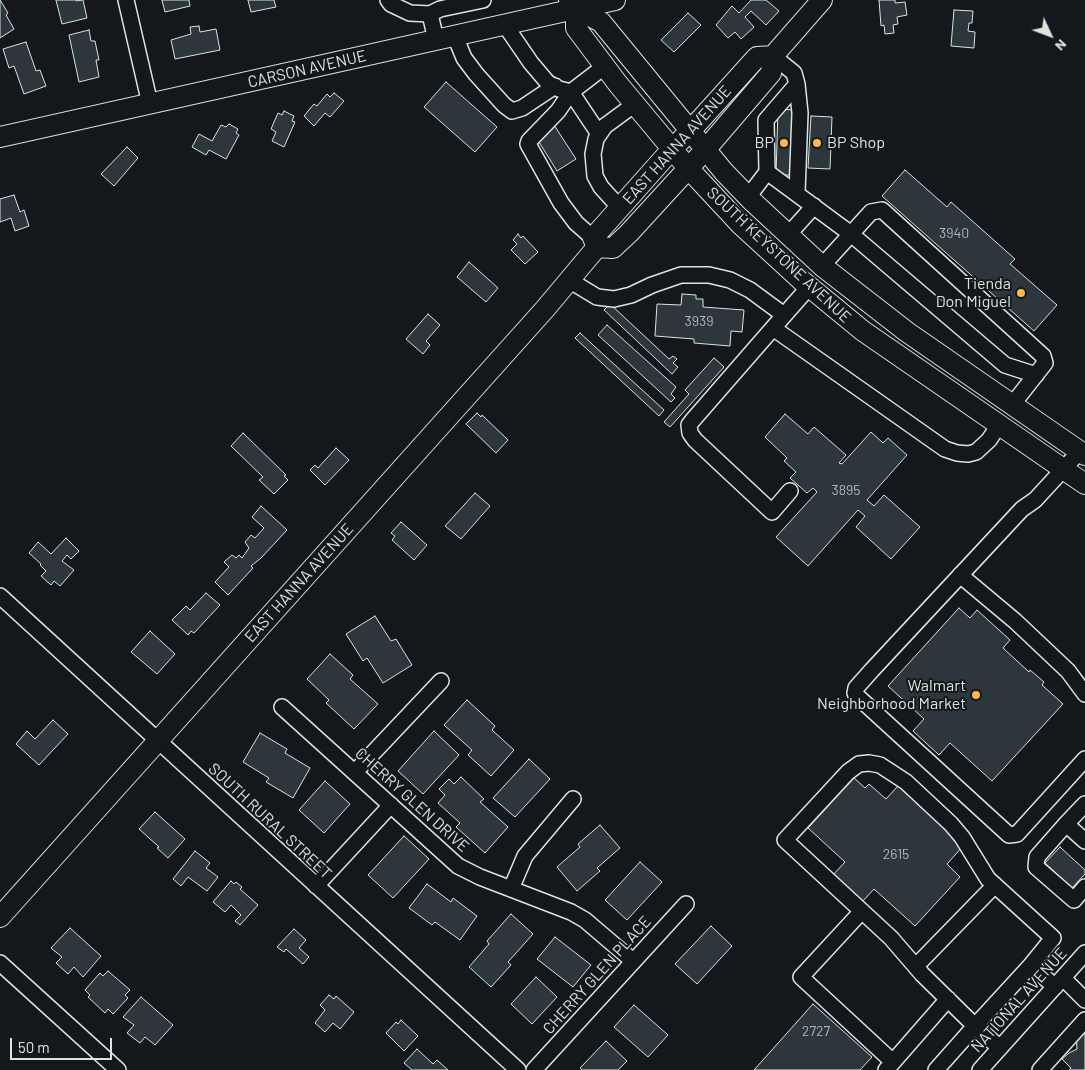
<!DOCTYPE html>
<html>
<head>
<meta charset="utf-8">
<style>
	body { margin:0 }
	#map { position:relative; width:1085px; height:1070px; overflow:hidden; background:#14181c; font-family:Barlow,sans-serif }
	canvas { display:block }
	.north { position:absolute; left:1025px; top:10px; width:50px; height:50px; -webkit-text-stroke:4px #14181c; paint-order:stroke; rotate:133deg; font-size:14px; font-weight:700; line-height:20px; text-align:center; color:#d8e6dc }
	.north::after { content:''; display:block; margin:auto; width:18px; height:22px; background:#d8e6dc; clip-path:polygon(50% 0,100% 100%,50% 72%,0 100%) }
	.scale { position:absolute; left:10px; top:1038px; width:102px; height:22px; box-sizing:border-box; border:2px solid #d8e6dc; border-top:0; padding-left:6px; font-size:15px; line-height:18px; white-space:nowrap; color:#d8e6dc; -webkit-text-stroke:4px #14181c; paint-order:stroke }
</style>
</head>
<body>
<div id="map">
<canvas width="1085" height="1070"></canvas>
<div class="north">N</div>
<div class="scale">50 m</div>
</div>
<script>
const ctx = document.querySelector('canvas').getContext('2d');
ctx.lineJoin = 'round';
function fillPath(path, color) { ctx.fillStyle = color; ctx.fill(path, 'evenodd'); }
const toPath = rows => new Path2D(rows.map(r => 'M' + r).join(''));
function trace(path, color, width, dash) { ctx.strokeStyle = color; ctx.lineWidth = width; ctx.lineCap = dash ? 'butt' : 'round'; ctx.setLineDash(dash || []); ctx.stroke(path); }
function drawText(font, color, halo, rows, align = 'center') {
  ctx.font = font + ' Barlow,sans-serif'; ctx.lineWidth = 4; ctx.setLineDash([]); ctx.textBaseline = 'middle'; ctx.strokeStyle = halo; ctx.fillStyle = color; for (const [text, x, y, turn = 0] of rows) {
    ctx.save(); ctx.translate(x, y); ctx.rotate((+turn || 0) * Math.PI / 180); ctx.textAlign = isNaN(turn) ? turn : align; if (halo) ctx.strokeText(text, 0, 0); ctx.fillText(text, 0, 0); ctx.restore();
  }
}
const building = toPath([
	[0,0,8,13,6,15,14,29,0,38,0,0],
	[56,0,76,0,76,1,83,0,87,18,62,24,56,0],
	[162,0,189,0,190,6,165,12,162,0],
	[248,0,274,0,276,7,251,12,248,0],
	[751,0,766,0,779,11,766,25,751,11,745,17,754,27,741,39,735,32,728,38,716,25,732,6,739,13,751,0],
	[879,0,895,0,895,3,905,2,907,15,897,17,898,24,893,25,894,33,885,34,884,25,881,26,879,0],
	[954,10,973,11,972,23,969,23,968,31,975,32,974,48,951,46,954,10],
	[688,13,701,25,674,52,661,40,688,13],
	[199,26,200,32,216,29,220,50,175,59,171,40,191,34,190,27,199,26],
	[89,30,91,41,95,41,99,60,96,60,99,77,79,82,69,35,89,30],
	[26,42,36,71,40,70,46,86,24,94,14,66,9,68,3,49,26,42],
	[446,82,497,127,475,152,424,107,446,82],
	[334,93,344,101,330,117,325,113,314,126,304,116,314,104,317,106,327,94,330,97,334,93],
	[778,109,794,110,791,175,776,175,778,109],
	[284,111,294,116,292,121,295,122,284,147,272,141,276,132,271,129,278,113,282,115,284,111],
	[811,116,832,117,830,169,808,168,811,116],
	[229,124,238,129,236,133,239,135,226,159,209,150,206,155,192,147,199,134,212,141,221,125,226,127,229,124],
	[554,125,576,159,557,171,536,137,554,125],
	[127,147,138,158,114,186,101,174,127,147],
	[905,170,947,207,951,202,1015,259,1010,264,1057,305,1034,331,882,196,905,170],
	[14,195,20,212,24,210,29,226,15,231,11,218,0,222,0,199,14,195],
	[518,234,521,238,523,236,538,252,525,264,511,250,517,244,513,240,518,234],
	[469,262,498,288,486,302,457,277,469,262],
	[682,294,696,295,696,299,703,299,703,307,744,310,742,332,731,331,730,346,694,343,694,339,655,336,657,304,681,305,682,294],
	[610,304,669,359,673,356,677,359,673,363,678,367,672,374,604,310,610,304],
	[428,314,440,325,426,341,430,345,423,354,406,339,428,314],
	[607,325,676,387,671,394,675,398,671,402,598,335,607,325],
	[580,333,664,410,659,416,575,338,580,333],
	[714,358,724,367,670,427,664,422,689,394,685,390,714,358],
	[477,413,481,417,482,415,508,440,496,453,466,424,477,413],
	[785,414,808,434,814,427,846,455,839,463,842,464,871,432,883,443,888,438,907,455,867,500,874,506,884,495,920,527,891,559,856,527,865,516,858,510,808,566,776,537,817,492,813,488,807,493,790,478,796,472,784,461,787,458,765,437,785,414],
	[243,433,286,475,284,476,288,480,274,494,259,480,263,477,231,446,243,433],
	[336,448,349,460,325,485,310,470,315,465,318,468,336,448],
	[475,493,490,506,461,539,445,526,475,493],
	[261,506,287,530,261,558,251,566,253,568,228,595,215,582,229,567,224,562,232,555,236,558,239,555,242,558,249,548,245,542,251,535,255,538,264,528,252,517,261,506],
	[401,522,427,545,414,560,392,540,395,536,391,533,401,522],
	[66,538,79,551,71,559,67,555,62,561,74,570,60,586,54,581,51,585,41,576,46,571,40,565,41,564,29,553,38,542,51,554,66,538],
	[206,593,220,605,194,633,191,631,188,635,172,620,186,606,190,610,206,593],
	[959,608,970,618,977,610,1010,640,1003,648,1029,672,1030,670,1044,682,1042,685,1063,704,992,781,950,743,939,755,913,731,924,719,888,686,959,608],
	[375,616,391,641,396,639,412,665,383,683,367,658,363,661,346,634,375,616],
	[150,631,175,654,157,674,131,652,150,631],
	[330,654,353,675,350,679,378,704,354,729,326,703,329,700,307,679,330,654],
	[467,700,495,726,492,730,514,750,491,776,468,755,472,750,444,725,467,700],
	[53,720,68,734,39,765,16,744,27,731,35,739,53,720],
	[434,731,459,755,423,794,398,771,434,731],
	[260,733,287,749,285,753,310,768,293,798,266,782,269,778,243,762,260,733],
	[529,759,550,779,515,817,493,798,529,759],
	[461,777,484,799,480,802,508,827,485,853,456,827,460,823,438,803,445,795,439,789,449,779,454,784,461,777],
	[854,778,865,788,869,784,886,799,898,786,963,846,947,864,960,877,915,926,874,889,862,902,833,875,845,862,808,828,854,778],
	[325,781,350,804,324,833,299,810,325,781],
	[155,812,185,839,168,858,157,848,159,847,139,829,155,812],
	[600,825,620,848,597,868,600,871,577,891,557,867,580,847,578,844,600,825],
	[404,836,429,859,393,898,368,875,404,836],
	[1060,847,1085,870,1085,874,1072,888,1045,863,1060,847],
	[195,851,210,863,206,868,218,877,207,891,188,877,181,886,173,879,195,851],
	[640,862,662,882,627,920,605,900,640,862],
	[231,881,234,884,236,882,242,887,240,889,258,905,240,925,235,921,241,915,231,905,225,912,213,902,231,881],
	[427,884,451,902,453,898,477,916,460,940,435,922,432,925,409,908,427,884],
	[511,914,533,934,508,962,511,965,491,987,469,967,489,944,487,941,511,914],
	[711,926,732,946,697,984,675,964,711,926],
	[70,928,101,956,83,977,74,967,68,974,56,963,62,957,51,948,70,928],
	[294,929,306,940,299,948,309,957,303,964,286,949,284,952,277,947,294,929],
	[555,937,591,965,573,987,537,959,555,937],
	[108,971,130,990,125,995,128,998,113,1014,108,1009,105,1013,88,997,90,995,85,990,100,973,103,976,108,971],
	[536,977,557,997,532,1024,511,1004,536,977],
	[329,995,334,999,336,996,354,1012,340,1029,333,1023,325,1032,315,1023,325,1010,320,1005,329,995],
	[141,997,173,1025,155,1045,145,1037,140,1043,127,1033,134,1025,123,1017,141,997],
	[813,1004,872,1057,860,1070,754,1070,813,1004],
	[634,1005,668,1035,648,1057,614,1027,634,1005],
	[401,1020,418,1036,404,1051,386,1033,396,1022,398,1024,401,1020],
	[1085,1030,1085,1070,1069,1070,1071,1068,1062,1059,1069,1053,1077,1049,1076,1031,1085,1030],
	[606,1041,627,1061,618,1070,582,1070,580,1068,606,1041],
	[417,1049,433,1064,437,1060,448,1070,412,1070,404,1063,417,1049]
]);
fillPath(building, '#2c363c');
trace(building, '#d8e6dc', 1);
const minor = toPath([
	[126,0,150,104],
	[388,0,391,4,410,13,430,14],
	[505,25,531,63,548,83,559,89,571,92,605,66],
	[455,36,464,58,476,74,504,105,512,111,522,108,555,86],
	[436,40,430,14,440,9,483,0],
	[773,56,794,73,797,84,766,120,767,172,851,234,1005,365,1036,375],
	[797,84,800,113,797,193],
	[748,197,767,172],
	[620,208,601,187,595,176,593,154,596,139,605,126,635,104],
	[788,235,814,206],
	[593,238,576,223,561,203,528,144,529,141,558,111,571,92,599,134],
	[822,266,871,212,882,210,1043,356,1045,363,1012,405],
	[569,280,597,297,614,299,631,295,652,285,681,275,709,275,730,280,750,290,784,315],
	[809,287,773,328,945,449,957,453,968,454,976,452,989,440,999,425],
	[773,328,692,421,689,425,690,433,695,440,772,512,790,491],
	[1080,451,1035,500,1022,509,872,670,856,688,855,693,858,697,1009,835,1017,834,1085,759],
	[960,575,1015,621,1068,671,1085,694],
	[0,596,518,1070],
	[282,707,458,866,480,877,571,912,585,920,633,961],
	[355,772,441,681],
	[1085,804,1066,824,1085,841],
	[1066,824,1037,857,1036,867,1074,900,1085,887],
	[316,886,391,805],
	[511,889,525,856,573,799],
	[862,911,801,977,893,1062,886,1070],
	[0,963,118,1070],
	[1031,965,1053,938,988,879,962,837,951,824,906,782,880,765,869,763,859,764,848,772,785,840,891,938,922,974,975,1026,1031,965,1055,987],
	[916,966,995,885],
	[1063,978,1085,1000],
	[893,1062,948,999],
	[534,1070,686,904],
	[936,1070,975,1026,1000,1048],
	[980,1070,1085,953],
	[1040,1070,1085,1020]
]);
const major = toPath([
	[569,0,576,9,601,22,724,172,753,202,822,266,907,332,1085,455],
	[576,9,576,28,618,84,688,168,741,225,801,280,863,331,1085,484],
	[0,137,615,0],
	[597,247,613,248,629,233,706,149,771,73,773,56,822,0],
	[597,247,593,238,672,149,691,130,757,57,773,56],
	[0,917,545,309,597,247]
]);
trace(minor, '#d8e6dc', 18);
trace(major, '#d8e6dc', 22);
trace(minor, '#14181c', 15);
trace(major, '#14181c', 20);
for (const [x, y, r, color] of [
	[784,143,5,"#ffb74d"],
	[817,143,5,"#ffb74d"],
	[1021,293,5,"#ffb74d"],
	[976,695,5,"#ffb74d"]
]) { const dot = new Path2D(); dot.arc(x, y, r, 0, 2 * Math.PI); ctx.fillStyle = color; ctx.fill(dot); trace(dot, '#14181c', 2); }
drawText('14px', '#adbab4', null, [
	["3940",954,233],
	["3939",699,321],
	["3895",846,490],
	["2615",896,854],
	["2727",816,1031]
]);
drawText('16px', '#d8e6dc', '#14181c', [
	["CARSON AVENUE",307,69,-13],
	["EAST HANNA AVENUE",677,145,-48],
	["SOUTH KEYSTONE AVENUE",779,255,43],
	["EAST HANNA AVENUE",299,583,-48],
	["CHERRY GLEN DRIVE",412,800,42],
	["SOUTH RURAL STREET",270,821,43],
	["CHERRY GLEN PLACE",597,975,-48],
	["NATIONAL AVENUE",1019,1000,-48]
]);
drawText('16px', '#d8e6dc', '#14181c', [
	["BP",774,143],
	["BP Shop",827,143,"left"],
	["Tienda",1011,284],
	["Don Miguel",1011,302],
	["Walmart",966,686],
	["Neighborhood Market",966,704]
], 'right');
</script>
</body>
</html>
